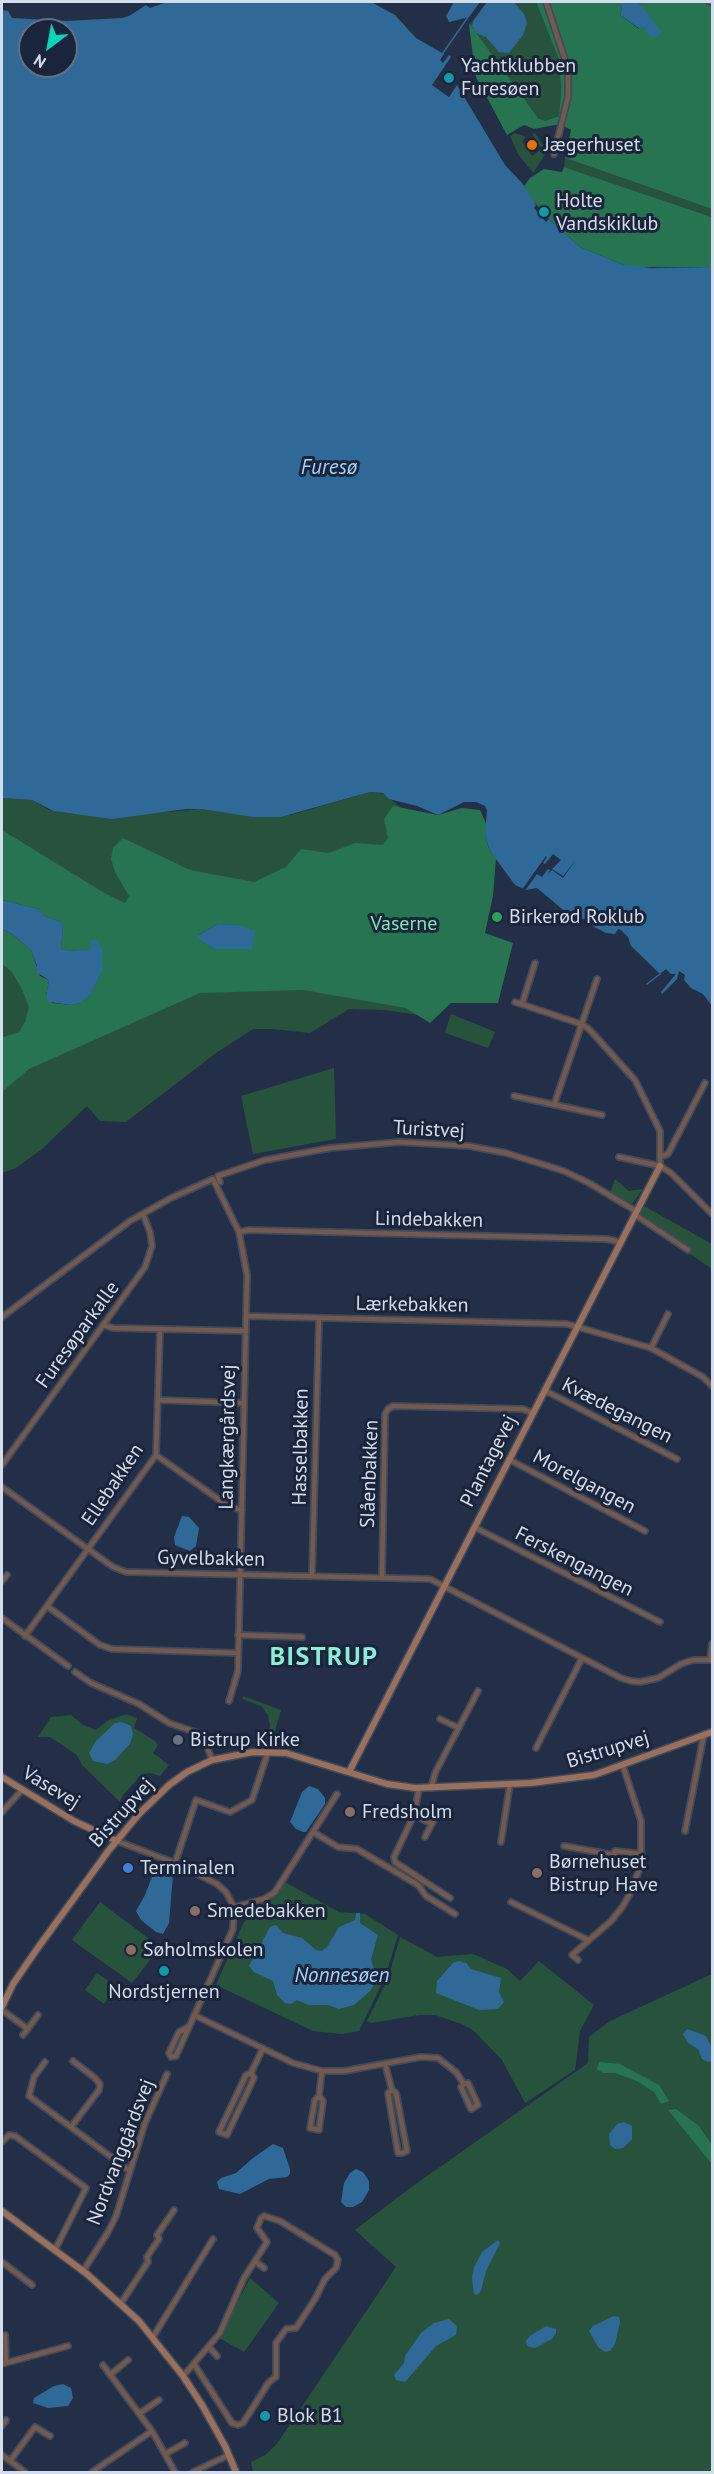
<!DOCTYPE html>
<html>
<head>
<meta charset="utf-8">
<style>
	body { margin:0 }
	#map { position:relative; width:714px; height:2474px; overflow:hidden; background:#232f47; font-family:"PT Sans",sans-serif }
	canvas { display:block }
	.frame { position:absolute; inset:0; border:3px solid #d4ddec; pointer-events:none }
	.north { position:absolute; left:18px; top:18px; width:60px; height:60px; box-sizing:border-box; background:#1a253c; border:2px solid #646f82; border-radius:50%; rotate:212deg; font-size:16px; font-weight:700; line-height:24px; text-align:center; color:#d4ddec }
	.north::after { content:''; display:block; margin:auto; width:21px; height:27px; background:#05d5b6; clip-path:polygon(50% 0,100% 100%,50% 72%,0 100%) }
</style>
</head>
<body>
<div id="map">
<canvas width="714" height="2474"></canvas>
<div class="frame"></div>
<div class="north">N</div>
</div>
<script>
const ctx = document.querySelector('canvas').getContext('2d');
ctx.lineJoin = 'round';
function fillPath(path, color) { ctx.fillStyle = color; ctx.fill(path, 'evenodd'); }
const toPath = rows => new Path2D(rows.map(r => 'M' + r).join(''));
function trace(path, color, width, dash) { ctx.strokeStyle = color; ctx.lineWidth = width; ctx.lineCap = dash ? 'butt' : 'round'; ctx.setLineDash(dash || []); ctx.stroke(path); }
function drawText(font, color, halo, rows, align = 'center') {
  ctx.font = font + ' "PT Sans",sans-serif'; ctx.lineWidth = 6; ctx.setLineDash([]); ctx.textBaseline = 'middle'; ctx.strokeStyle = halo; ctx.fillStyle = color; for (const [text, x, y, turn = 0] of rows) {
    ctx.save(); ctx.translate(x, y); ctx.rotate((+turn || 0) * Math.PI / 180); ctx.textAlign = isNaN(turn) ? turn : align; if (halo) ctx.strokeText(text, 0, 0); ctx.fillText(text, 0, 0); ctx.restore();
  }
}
fillPath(toPath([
	[487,2,536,2,559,60,561,91,559,116,545,121,538,118,470,24],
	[515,133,526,137,522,141,532,156,542,149,532,134,535,133,544,147,546,153,533,173,518,154,510,136],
	[565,158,712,209,712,217,564,167],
	[370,792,384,794,405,811,426,1016,384,1010,349,1009,310,1033,273,1029,253,1029,216,1053,126,1122,100,1121,87,1106,42,1149,16,1168,2,1173,2,929,52,1003,70,1005,39,909,2,900,2,798,32,800,49,810,74,814,168,812,201,809,260,817,291,815],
	[451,1014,495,1032,488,1048,445,1033],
	[334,1068,336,1139,253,1154,241,1096],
	[615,1179,629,1191,643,1189,631,1205,610,1193],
	[644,1206,712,1244,712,1269,689,1253,690,1250,639,1215],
	[243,1696,281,1710,271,1745,262,1745,262,1734,267,1735,270,1726,268,1715,261,1706,242,1699],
	[126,1714,137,1718,134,1728,155,1741,158,1745,153,1753,169,1765,160,1776,150,1773,142,1774,123,1795,120,1802,82,1765,77,1755,50,1737,38,1737,51,1717,71,1715,83,1725,96,1730,107,1721],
	[285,1882,339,1912,365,1914,398,1935,385,1977,359,2031,342,2034,313,2031,216,1985,243,1924,255,1907,270,1900],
	[100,1902,160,1947,132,1983,72,1940],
	[400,1937,437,1957,473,1954,507,1969,520,1981,539,1961,594,2005,580,2031,575,2070,525,2103,502,2060,474,2031,462,2024,435,2015,419,2015,371,2023,367,2021,388,1979],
	[97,1973,117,1987,104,2004,85,1990],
	[712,1974,712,2472,253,2472,251,2462,265,2455,276,2445,396,2267,355,2230,410,2188,588,2063,589,2037,610,2021],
	[250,2278,279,2303,244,2352,219,2338]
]), '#27533d');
fillPath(toPath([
	[536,2,618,2,622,7,620,15,639,29,643,26,654,25,638,2,712,2,712,209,565,158,571,130,560,124,534,129,524,125,507,135,477,79,471,64,473,57,469,25,470,24,538,118,545,121,559,116,561,91,559,60],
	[564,167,712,217,712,267,635,267,621,264,580,247,549,219,528,195,524,186,530,178,544,169,562,172],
	[393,806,438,815,462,808,480,810,487,826,485,836,490,851,496,858,493,896,485,933,513,943,498,1003,451,1003,430,1023,406,1008,303,990,200,993,29,1069,2,1092,2,1036,4,1037,19,1032,25,1022,29,1007,22,989,12,972,2,964,2,929,12,934,31,950,40,976,49,980,46,996,52,1003,70,1005,81,1003,91,994,102,971,90,949,71,951,61,949,63,926,61,922,44,916,39,909,2,900,2,830,106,894,125,903,129,896,115,872,111,859,113,848,123,838,190,870,254,882,286,867,301,849,329,853,355,843,383,845,388,838,384,819],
	[218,924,237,925,215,949,201,941,198,935],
	[599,2062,620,2064,659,2085,669,2101,661,2104,654,2092,637,2081,615,2073,603,2073,597,2069],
	[676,2109,699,2126,712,2145,712,2164,668,2110]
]), '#267450');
fillPath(toPath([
	[167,2,371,2,395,15,416,38,444,54,440,60,443,63,449,55,451,57,432,85,449,97,457,85,505,165,522,183,536,205,534,208,546,222,549,219,580,247,621,264,651,268,712,267,712,1006,703,994,691,988,684,980,685,975,679,971,677,979,662,994,661,992,676,974,671,974,666,969,660,974,631,946,628,937,621,930,618,929,615,934,606,933,594,927,587,919,574,919,537,888,526,890,515,885,490,851,485,836,487,810,485,806,476,802,464,802,438,815,417,806,389,799,383,793,370,792,281,817,253,817,201,809,186,809,112,819,53,811,32,800,2,798,2,10,8,11,12,18,66,21,122,18,129,16,146,5,150,8],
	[30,30,66,30,66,66,30,66],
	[454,2,480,2,469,17,449,22,446,16],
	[487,2,514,2,524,14,527,23,523,35,509,53,499,52,486,37,476,33,472,26,474,20],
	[618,2,638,2,662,32,657,37,652,37,646,32,645,26,640,29,620,15,622,7],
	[2,900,39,909,44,916,61,922,63,926,61,949,71,951,90,949,91,939,97,940,102,948,102,971,91,994,81,1003,70,1005,49,1002,46,996,49,980,36,972,37,966,31,950,12,934,2,929],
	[218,924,237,925,255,931,252,949,215,949,201,941,197,936],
	[182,1516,189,1517,199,1528,196,1546,190,1551,175,1545,174,1537],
	[122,1722,131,1726,133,1734,130,1744,115,1760,107,1764,93,1761,89,1753,96,1741,115,1723],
	[309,1786,318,1789,325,1798,325,1804,306,1832,303,1832,296,1829,290,1822,302,1792],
	[155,1869,173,1875,169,1923,163,1934,156,1932,141,1920,136,1911,145,1895],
	[356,1913,360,1913,360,1923,378,1935,371,1959,376,1978,381,1981,376,1982,370,1991,354,2005,339,2009,328,2005,309,2005,297,2000,291,2004,285,2003,277,1995,273,1981,254,1972,249,1966,270,1927,276,1925,283,1933,302,1938,316,1950,322,1951,327,1947,339,1927,355,1920],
	[459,1961,466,1963,471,1969,501,1978,499,1992,504,2002,498,2009,479,2010,436,1993,437,1981,453,1963],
	[687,2029,706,2036,712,2048,712,2061,708,2062,702,2059,698,2049,688,2043,683,2034],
	[624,2122,632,2126,632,2139,623,2148,615,2149,610,2145,609,2134,617,2124],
	[273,2144,283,2148,290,2169,290,2174,287,2177,269,2179,240,2194,219,2189,217,2182,221,2178,236,2173,253,2158],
	[356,2169,363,2172,369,2181,369,2190,362,2202,353,2207,346,2207,341,2202,344,2183,350,2173],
	[498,2240,500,2243,486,2271,481,2291,477,2295,474,2294,472,2278,474,2267,482,2252],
	[614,2316,619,2317,620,2322,615,2344,610,2351,605,2352,598,2347,589,2331,593,2326],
	[449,2319,457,2326,456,2335,436,2346,405,2382,396,2380,394,2375,404,2363,405,2356,421,2333,434,2323],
	[546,2326,556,2329,556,2333,552,2339,535,2348,527,2346,526,2341,530,2336],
	[63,2384,71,2388,73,2398,68,2406,48,2408,33,2403,34,2398,54,2386]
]), '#2f6997');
fillPath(toPath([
	[553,854,561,860,552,869,563,876,575,861,563,878,552,870,548,874,550,870,548,869,542,877,537,874,524,892,521,891,546,856,547,857,543,863,545,864]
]), '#232f47');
trace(toPath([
	[443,53,468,17],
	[647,984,660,974]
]), '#2f6997', 1.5);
const street = toPath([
	[546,2,568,69,568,97,554,154],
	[710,2,712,3],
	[515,1002,581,1024,589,1029,635,1080,660,1131,660,1166],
	[522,1004,535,963],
	[514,1096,602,1115],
	[554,1105,597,979],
	[619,1157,660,1166,671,1173,712,1214],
	[660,1157,668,1154,705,1083],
	[220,1182,218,1176,265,1160,330,1148,400,1142,469,1146,506,1153,564,1171,589,1183,636,1211],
	[634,1214,688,1250],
	[239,1232,249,1230,607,1239,619,1242],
	[246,1316,567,1324,651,1348,703,1377,712,1386],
	[2,1317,130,1221,171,1198,213,1179,239,1232,247,1275,238,1671,229,1701],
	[103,1325,113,1328,246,1331],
	[651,1348,668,1314],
	[544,1390,677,1459],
	[158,1400,243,1403],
	[156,1455,228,1506,242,1510],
	[508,1459,645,1531],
	[2,1465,145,1267,152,1246,150,1232,143,1214],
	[2,1487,113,1567,126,1572,430,1579,621,1678,631,1681,640,1682,658,1678,681,1664,693,1660,712,1660],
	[474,1527,660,1622],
	[312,1576,319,1318],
	[382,1578,385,1414,388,1409,393,1406,523,1409,532,1413],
	[2,1581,7,1575],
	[47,1606,100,1645,112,1649,238,1653],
	[2,1618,68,1666],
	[238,1635,302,1637],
	[25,1636,156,1455,160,1330],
	[710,1660,712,1644],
	[75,1672,91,1683,139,1704,169,1723,198,1733,204,1738,212,1760],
	[440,1719,459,1728],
	[536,1748,582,1658],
	[419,1788,414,1815,394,1857,395,1862,450,1898],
	[431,1788,435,1773,478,1691],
	[2,1812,22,1790],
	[414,1815,432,1824],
	[685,1831,704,1734],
	[313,1832,338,1847,357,1849,418,1885,426,1896,455,1914],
	[425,1837,436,1816],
	[117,1841,175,1863,217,1884,226,1892,234,1907,233,1929,176,2056,171,2057,169,2053,179,2032,188,2027],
	[501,1842,510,1784],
	[564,1846,614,1855],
	[175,1863,196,1800,230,1812,252,1800,268,1752],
	[641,1864,614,1860,615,1851,642,1854],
	[511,1902,588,1940],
	[234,1907,264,1899,275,1892,337,1794],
	[578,1960,572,1955,611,1921,623,1906,632,1890,641,1864,641,1821,623,1766],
	[2,2010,28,2029],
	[194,2015,293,2063,322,2071,344,2071,421,2057,438,2058,456,2072,464,2084,468,2083,478,2105,471,2109,461,2087,464,2084],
	[23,2035,38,2015],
	[45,2062,34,2077,29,2096,130,2171],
	[385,2064,392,2090,388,2093,398,2153,402,2153,407,2151,396,2093,392,2090],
	[251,2073,254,2078,227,2135,219,2132,246,2075,251,2073,263,2048],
	[319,2096,323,2101,319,2130,310,2128,315,2100,319,2096,322,2071],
	[71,2127,99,2090,100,2084,95,2078,73,2061],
	[2,2142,9,2135,15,2136,86,2188,55,2250],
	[255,2261,264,2268],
	[2,2262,32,2285],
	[83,2271,108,2232,116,2216,145,2123,167,2074],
	[121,2303,148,2262,147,2257,159,2239,157,2235,174,2210],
	[5,2335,6,2363],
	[153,2337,213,2239],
	[209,2347,217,2356],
	[2,2364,68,2346],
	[103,2365,152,2431,175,2472],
	[111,2374,128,2360],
	[183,2376,220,2333,244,2278,267,2242,257,2228,261,2218,264,2216,280,2221,335,2255,338,2260,336,2268,325,2279,315,2299,296,2328,286,2329,276,2343,276,2377,269,2382,243,2423,238,2425,232,2423,194,2364],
	[140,2413,159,2400],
	[2,2426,6,2420],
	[165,2454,185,2443],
	[2,2455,25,2472],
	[10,2461,35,2427,50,2436],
	[92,2472,152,2431],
	[193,2472,229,2455]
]);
const secondary = toPath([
	[349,1772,660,1166],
	[2,1777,74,1821,117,1841],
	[2,2007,13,1984,37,1949,109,1850,139,1814,169,1785,187,1772,212,1760,253,1752,286,1753,387,1784,415,1788,531,1783,594,1775,712,1732],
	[2,2211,87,2274,139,2321,183,2376,202,2405,225,2446,236,2472]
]);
trace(street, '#3f4b61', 8);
trace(secondary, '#3f4b61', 9);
trace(street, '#75594b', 4.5);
trace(secondary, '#9b6f59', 6);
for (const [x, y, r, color] of [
	[449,78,6,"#0f9aa8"],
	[532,145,6,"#e8710a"],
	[544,212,6,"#0f9aa8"],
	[497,917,6,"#2e9e5b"],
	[178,1740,6,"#6b7280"],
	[350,1812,6,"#8d6e63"],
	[128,1868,6,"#3f7fe0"],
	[537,1873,6,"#8d6e63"],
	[195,1911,6,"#8d6e63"],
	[131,1950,6,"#8d6e63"],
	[164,1971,6,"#0f9aa8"],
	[265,2416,6,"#0f9aa8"]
]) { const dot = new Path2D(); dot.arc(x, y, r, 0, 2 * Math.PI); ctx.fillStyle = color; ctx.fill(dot); trace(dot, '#1a253c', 2); }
drawText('20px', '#d4ddec', '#1a253c', [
	["Yachtklubben",461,66],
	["Furesøen",461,89],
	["Jægerhuset",544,145],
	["Holte",556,201],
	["Vandskiklub",556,224],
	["Birkerød Roklub",509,917],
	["Bistrup Kirke",190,1740],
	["Fredsholm",362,1812],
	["Børnehuset",549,1862],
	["Bistrup Have",549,1885],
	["Terminalen",140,1868],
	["Smedebakken",207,1911],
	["Søholmskolen",143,1950],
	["Nordstjernen",164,1992,"center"],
	["Blok B1",277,2416]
], 'left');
drawText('20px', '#7fe8b2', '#1a253c', [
	["Vaserne",404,924]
]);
drawText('20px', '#d4ddec', '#1a253c', [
	["Turistvej",429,1130,3],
	["Lindebakken",429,1220,1],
	["Lærkebakken",412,1305,1],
	["Furesøparkalle",78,1335,-54],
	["Kvædegangen",617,1411,27],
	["Langkærgårdsvej",228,1437,-89],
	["Hasselbakken",301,1447,-89],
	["Plantagevej",489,1461,-63],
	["Slåenbakken",370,1474,-88],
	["Morelgangen",584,1482,28],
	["Ellebakken",113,1485,-56],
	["Gyvelbakken",211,1559,1],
	["Ferskengangen",574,1562,27],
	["Bistrupvej",608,1750,-17],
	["Vasevej",51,1788,31],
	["Bistrupvej",122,1813,-48],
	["Nordvanggårdsvej",121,2152,-69]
]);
drawText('italic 21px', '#a3d2fa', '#1a253c', [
	["Furesø",329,468],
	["Nonnesøen",342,1976]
]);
ctx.letterSpacing = '1.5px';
drawText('bold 26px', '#8beed7', '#1a253c', [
	["BISTRUP",324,1658]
]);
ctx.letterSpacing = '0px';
</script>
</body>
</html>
